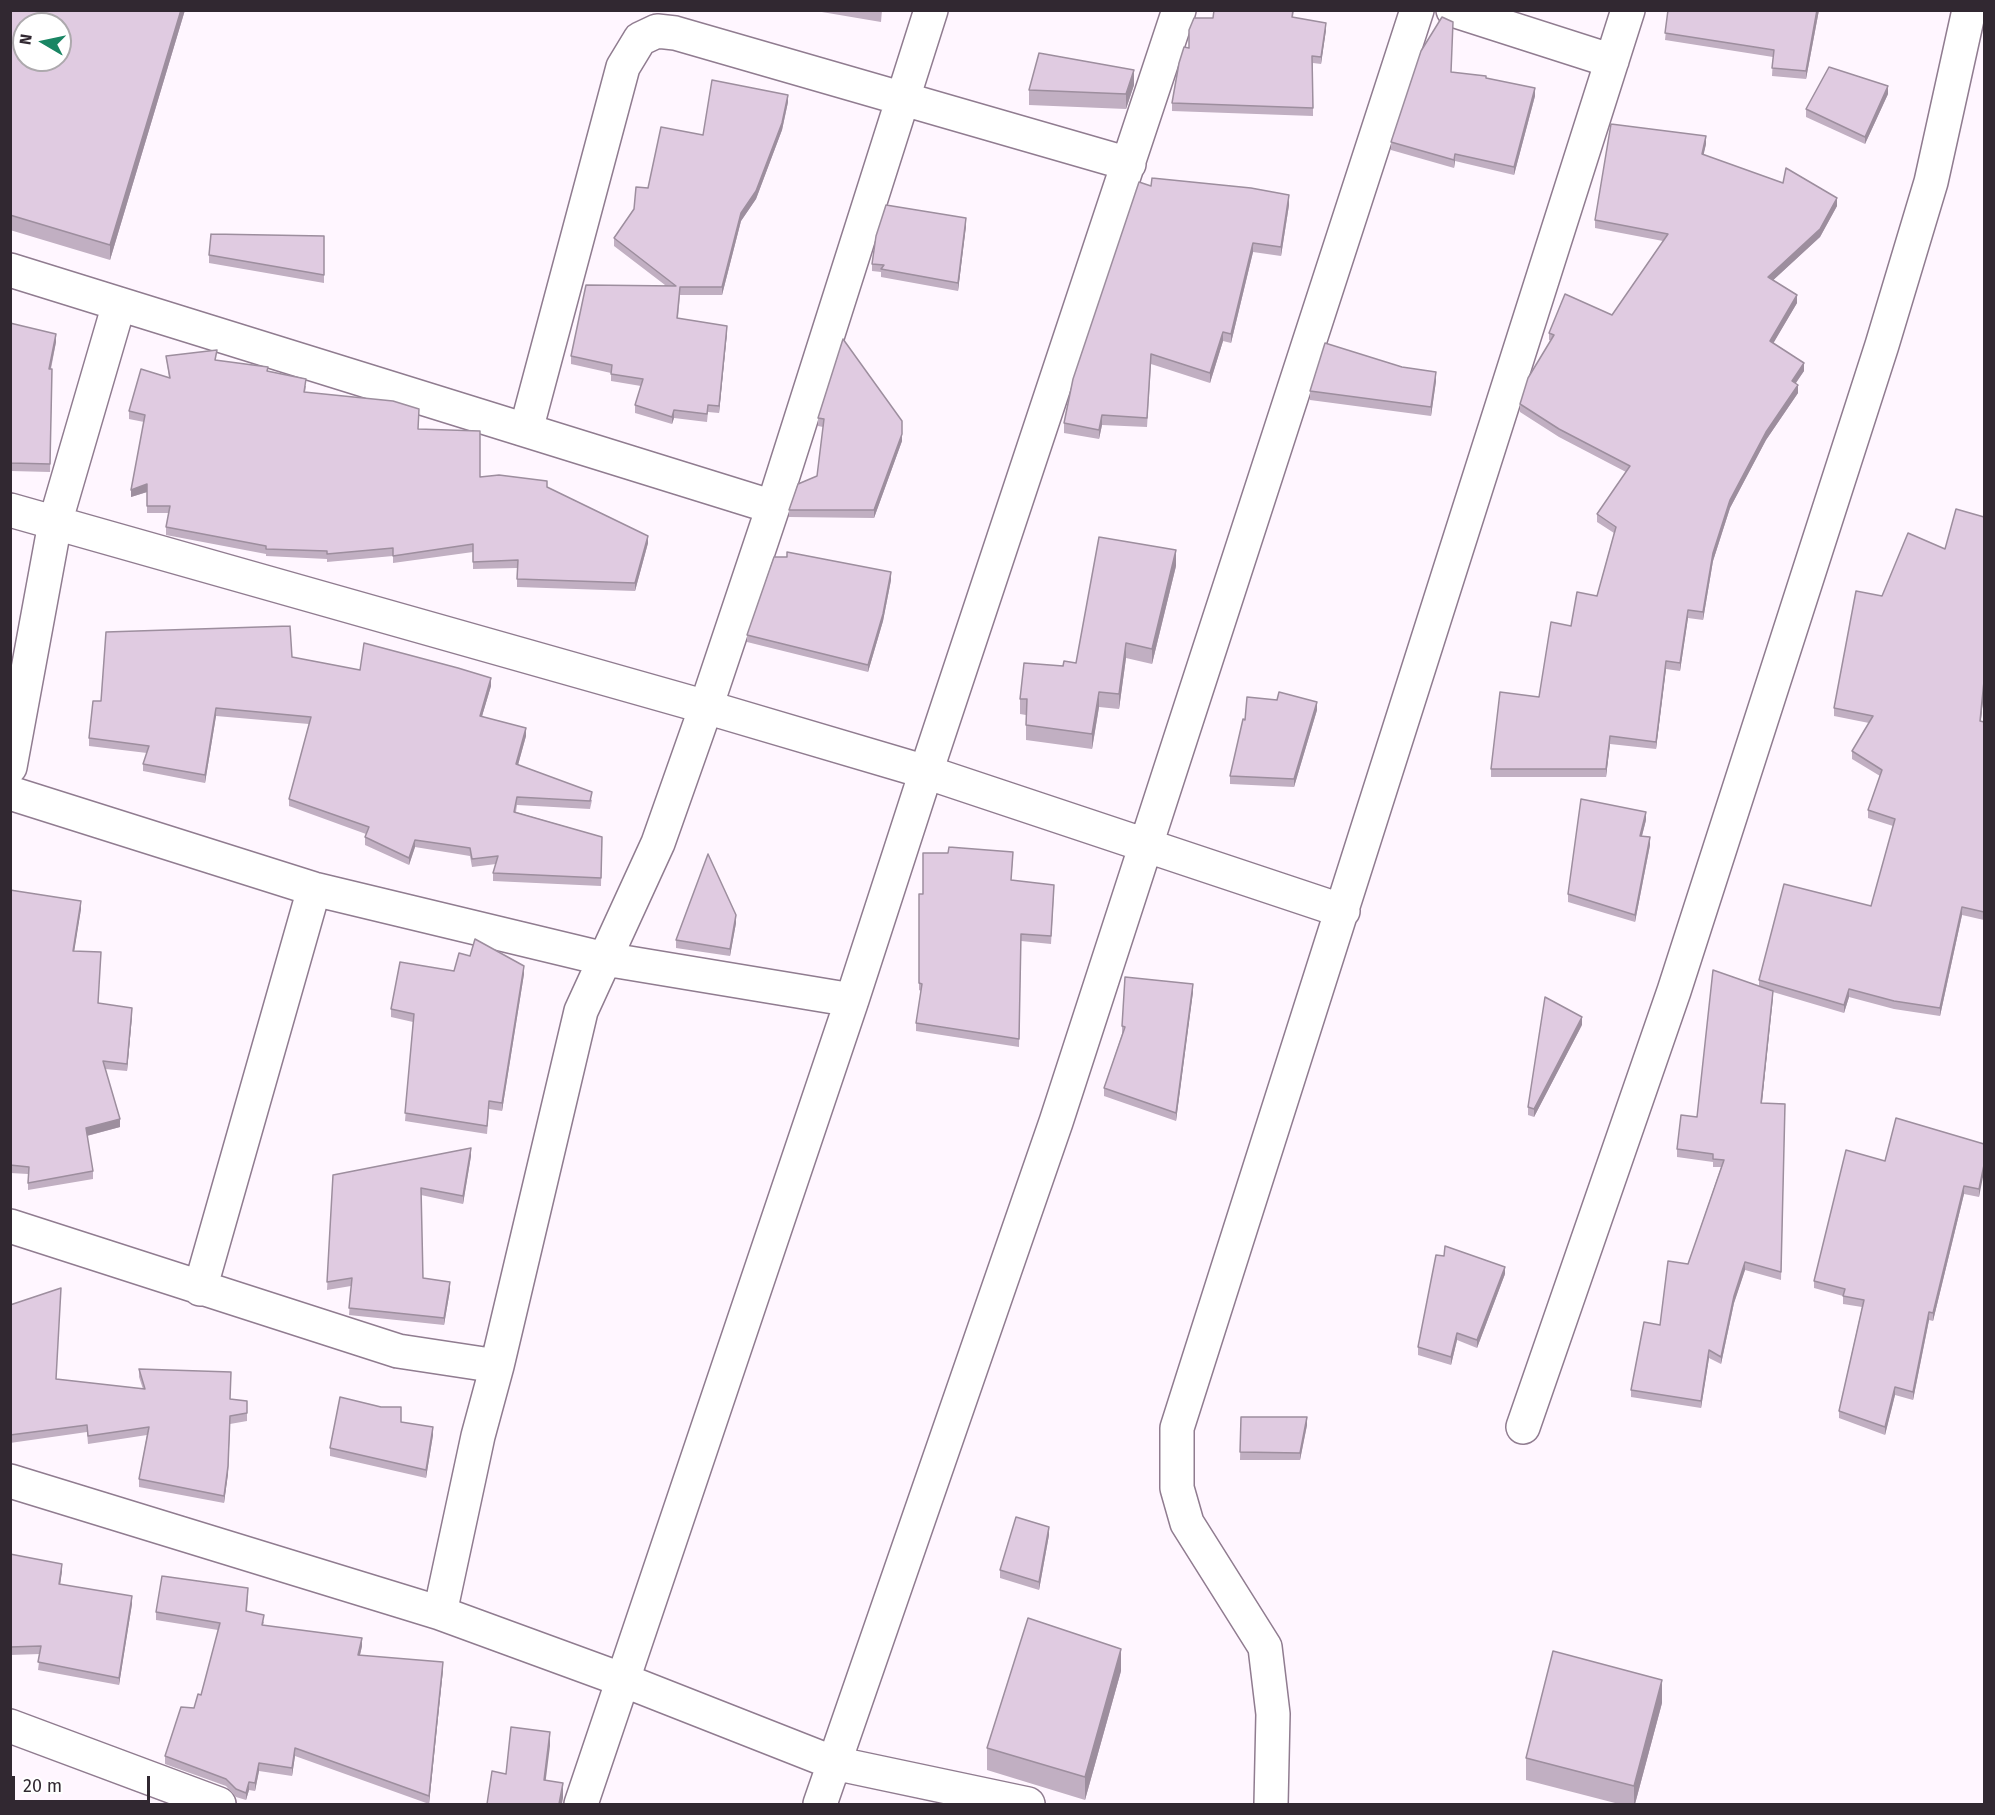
<!DOCTYPE html>
<html>
<head>
<meta charset="utf-8">
<style>
	body { margin:0 }
	#map { position:relative; width:1995px; height:1815px; overflow:hidden; background:#fff6ff; font-family:"Fira Sans",sans-serif }
	canvas { display:block }
	.frame { position:absolute; inset:0; border:12px solid #312831; pointer-events:none }
	.north { position:absolute; left:12px; top:12px; width:60px; height:60px; box-sizing:border-box; background:#fff; border:2px solid #ada9ad; border-radius:50%; rotate:279deg; font-size:16px; font-weight:700; line-height:24px; text-align:center; color:#312831 }
	.north::after { content:''; display:block; margin:auto; width:21px; height:27px; background:#198563; clip-path:polygon(50% 0,100% 100%,50% 72%,0 100%) }
	.scale { position:absolute; left:12px; top:1776px; width:138px; height:27px; box-sizing:border-box; border:3px solid #312831; border-top:0; padding-left:8px; font-size:18px; line-height:21px; white-space:nowrap; color:#312831; -webkit-text-stroke:4px #fff; paint-order:stroke }
</style>
</head>
<body>
<div id="map">
<canvas width="1995" height="1815"></canvas>
<div class="frame"></div>
<div class="north">N</div>
<div class="scale">20 m</div>
</div>
<script>
const ctx = document.querySelector('canvas').getContext('2d');
ctx.lineJoin = 'round';
const toPath = rows => new Path2D(rows.map(r => 'M' + r).join(''));
function trace(path, color, width, dash) { ctx.strokeStyle = color; ctx.lineWidth = width; ctx.lineCap = dash ? 'butt' : 'round'; ctx.setLineDash(dash || []); ctx.stroke(path); }
function fillPath(path, color) { ctx.fillStyle = color; ctx.fill(path, 'evenodd'); }
const minor = toPath([
	[1453,10,1612,61],
	[10,270,773,507],
	[526,430,623,67,640,39,657,31,675,33,1129,164],
	[10,510,706,707,926,772,1343,911],
	[10,767,55,523,119,304],
	[10,793,314,889,605,959,852,1000],
	[10,1226,398,1351,497,1366,478,1436,440,1613],
	[200,1289,314,889],
	[497,1366,581,1011,658,843,706,707,773,507,931,10],
	[1523,1427,1674,991,1882,345,1931,182,1969,10],
	[10,1481,440,1613,623,1680,834,1763,1028,1804],
	[10,1726,219,1804],
	[581,1804,852,1000,926,772,1179,10],
	[820,1804,1056,1122,1417,10],
	[1271,1804,1273,1714,1265,1647,1187,1523,1177,1488,1177,1428,1628,10]
]);
trace(minor, '#907c90', 36);
trace(minor, '#fff', 33);
fillPath(toPath([
	[10,10,185,10,110,260,10,230],
	[810,10,882,10,881,22],
	[1294,10,1293,17,1326,30,1321,64,1313,63,1313,116,1172,111,1172,103,1189,48,1213,18],
	[1668,10,1819,10,1806,79,1772,76,1773,57,1665,40],
	[1451,72,1486,78,1535,96,1514,175,1455,161,1454,168,1391,150,1391,142],
	[1134,85,1126,109,1029,105,1029,90],
	[1888,94,1865,144,1806,117,1806,109],
	[788,102,782,130,756,199,741,221,722,295,680,295,678,318,727,333,719,413,708,412,707,422,674,418,672,424,635,413,635,405,641,386,611,381,611,373,571,364,571,356,665,285,614,246,614,238,648,188,703,135],
	[1706,144,1703,155,1837,206,1820,237,1773,280,1797,303,1773,343,1804,371,1795,383,1798,393,1766,440,1730,508,1713,561,1703,620,1688,618,1680,671,1666,669,1656,749,1610,744,1606,777,1491,777,1491,769,1539,697,1571,626,1597,596,1614,533,1597,522,1597,514,1626,472,1559,437,1520,412,1520,404,1551,341,1549,340,1549,333,1612,315,1663,241,1595,228,1595,220],
	[1151,186,1289,205,1281,256,1253,252,1231,343,1223,341,1210,383,1151,364,1147,427,1102,425,1099,439,1064,433,1064,423],
	[966,226,958,291,881,277,881,272,872,271,872,264],
	[324,236,324,283,209,263,209,255],
	[10,323,56,342,51,369,52,376,50,472,11,471],
	[843,339,902,441,874,518,789,517,789,510,817,476,823,427,818,426,818,418],
	[166,356,216,360,268,371,306,386,305,393,418,429,480,477,547,487,648,543,635,591,517,587,517,568,473,569,473,552,393,563,393,556,327,562,327,559,266,556,266,554,166,535,166,527,169,513,147,513,147,492,131,497,144,422,129,419,129,411,169,377],
	[1436,381,1431,416,1310,400,1310,391],
	[1984,517,1984,689,1981,721,1984,722,1984,920,1962,915,1940,1016,1894,1009,1849,997,1844,1013,1773,992,1762,1103,1785,1104,1781,1280,1745,1270,1734,1303,1721,1364,1709,1358,1701,1408,1631,1397,1631,1390,1688,1264,1721,1167,1713,1167,1713,1162,1677,1157,1677,1149,1697,1117,1759,986,1759,980,1871,906,1893,826,1868,818,1868,810,1880,776,1852,759,1852,751,1869,723,1834,716,1834,708,1882,596,1945,549],
	[1176,566,1152,664,1126,658,1119,709,1099,707,1092,749,1026,740,1026,715,1020,714,1020,699,1063,666,1076,663],
	[891,580,883,621,868,672,747,642,747,635],
	[292,657,360,670,491,686,482,716,526,736,518,765,592,800,590,809,517,805,516,812,602,837,601,886,493,881,493,873,496,864,472,867,470,856,415,847,409,865,365,845,365,837,366,834,289,806,289,799,309,724,216,716,205,783,143,771,143,764,147,753,89,746,89,738,101,701],
	[1317,710,1294,787,1230,784,1230,776,1245,720],
	[1646,820,1642,836,1650,845,1635,922,1568,902,1568,894],
	[1013,859,1011,880,1054,892,1051,944,1021,941,1019,1047,916,1031,916,1023,921,991,919,990,919,894,923,894],
	[10,890,81,909,74,951,99,1003,132,1016,127,1071,105,1069,120,1127,87,1136,93,1171,93,1179,28,1190,28,1174,10,1173],
	[736,923,730,956,676,948,676,940],
	[454,971,524,974,502,1111,489,1109,487,1134,405,1121,413,1022,391,1017,391,1009],
	[1193,992,1176,1121,1104,1096,1104,1088,1122,1034,1122,1026],
	[1582,1025,1534,1117,1528,1115,1528,1107],
	[1984,1144,1979,1197,1964,1194,1933,1321,1929,1320,1913,1400,1895,1395,1885,1435,1839,1418,1839,1411,1862,1307,1843,1304,1843,1296,1814,1288,1814,1281,1885,1161],
	[471,1156,463,1204,421,1195,423,1278,450,1290,444,1325,349,1315,351,1286,327,1290,333,1175],
	[1505,1274,1477,1348,1457,1340,1451,1365,1418,1355,1418,1347],
	[10,1305,56,1379,143,1389,139,1377,139,1369,230,1399,247,1413,247,1421,230,1424,228,1474,224,1503,139,1487,139,1479,147,1435,88,1444,87,1432,10,1443],
	[1241,1417,1307,1425,1300,1460,1240,1460],
	[433,1435,426,1478,330,1456,330,1448],
	[1049,1535,1039,1590,1000,1578,1000,1570],
	[10,1554,62,1571,60,1585,132,1604,119,1685,38,1670,40,1654,10,1655],
	[248,1596,247,1611,264,1622,263,1625,362,1646,360,1655,443,1670,429,1804,295,1756,292,1776,259,1771,255,1791,249,1790,246,1800,236,1797,226,1786,165,1764,165,1756,194,1708,201,1695,218,1630,156,1620,156,1612],
	[1121,1671,1085,1800,987,1770,987,1748],
	[1662,1703,1635,1804,1619,1804,1526,1780,1526,1758]
]), '#c1afc2');
fillPath(toPath([
	[181,10,185,10,110,260,110,245],
	[1817,10,1819,10,1806,79,1806,71],
	[1326,23,1326,30,1321,64,1321,57],
	[1134,70,1134,85,1126,109,1126,94],
	[1888,86,1888,94,1865,144,1865,137],
	[1535,88,1535,96,1514,175,1514,167],
	[788,95,788,102,782,130,756,199,741,221,722,295,722,287,741,213],
	[1706,136,1706,144,1702,162,1702,154],
	[1455,154,1455,161,1454,168,1454,160],
	[1289,195,1289,205,1281,256,1281,247],
	[1837,198,1837,206,1820,237,1768,285,1768,277],
	[966,218,966,226,958,291,958,283],
	[1253,243,1253,252,1231,343,1231,334],
	[1797,295,1797,303,1770,349,1770,341],
	[727,326,727,333,719,413,719,406],
	[1223,332,1223,341,1210,383,1210,373],
	[56,334,56,342,49,376,49,369],
	[1804,363,1804,371,1792,389,1792,381],
	[1436,372,1436,381,1431,416,1431,407],
	[1798,385,1798,393,1766,440,1730,508,1713,561,1703,620,1703,612,1713,553,1730,500,1766,432],
	[674,410,674,418,672,424,672,417],
	[1102,415,1102,425,1099,439,1099,430],
	[902,434,902,441,874,518,874,510],
	[147,484,147,492,131,497,131,490],
	[648,536,648,543,635,591,635,583],
	[1176,550,1176,566,1152,664,1152,649],
	[891,572,891,580,883,621,868,672,868,665],
	[1688,610,1688,618,1680,671,1680,663],
	[1126,643,1126,658,1119,709,1119,694],
	[1666,661,1666,669,1656,749,1656,742],
	[491,678,491,686,480,723,480,716],
	[1984,681,1984,689,1980,729,1980,721],
	[1099,692,1099,707,1092,749,1092,734],
	[1317,702,1317,710,1294,787,1294,779],
	[216,708,216,716,205,783,205,775],
	[526,728,526,736,516,772,516,764],
	[1610,736,1610,744,1606,777,1606,769],
	[1646,812,1646,820,1640,843,1640,836],
	[1650,837,1650,845,1635,922,1635,915],
	[415,840,415,847,409,865,409,858],
	[81,901,81,909,73,959,73,951],
	[1962,907,1962,915,1940,1016,1940,1008],
	[736,915,736,923,730,956,730,949],
	[524,966,524,974,502,1111,502,1103],
	[1193,984,1193,992,1176,1121,1176,1113],
	[1849,989,1849,997,1844,1013,1844,1005],
	[1773,991,1773,998,1761,1111,1761,1103],
	[132,1008,132,1016,127,1071,127,1064],
	[1582,1017,1582,1025,1534,1117,1534,1109],
	[120,1119,120,1127,86,1136,86,1128],
	[471,1148,471,1156,463,1204,463,1196],
	[1984,1165,1984,1172,1979,1197,1979,1189],
	[1964,1186,1964,1194,1933,1321,1933,1313],
	[1745,1262,1745,1270,1734,1303,1721,1364,1721,1357,1734,1296],
	[1505,1267,1505,1274,1477,1348,1477,1340],
	[450,1282,450,1290,444,1325,444,1318],
	[1929,1312,1929,1320,1913,1400,1913,1392],
	[1457,1333,1457,1340,1451,1365,1451,1357],
	[1709,1350,1709,1358,1701,1408,1701,1401],
	[1895,1387,1895,1395,1885,1435,1885,1427],
	[230,1416,228,1474,224,1503,224,1496],
	[1307,1417,1307,1425,1300,1460,1300,1453],
	[433,1427,433,1435,426,1478,426,1470],
	[1049,1527,1049,1535,1039,1590,1039,1582],
	[62,1564,62,1571,59,1592,59,1584],
	[132,1596,132,1604,119,1685,119,1678],
	[362,1638,362,1646,358,1663,358,1655],
	[1121,1649,1121,1671,1085,1800,1085,1777],
	[443,1662,443,1670,429,1804,429,1796],
	[1662,1680,1662,1703,1635,1804,1634,1804,1634,1786],
	[550,1732,550,1746,544,1794,544,1780],
	[295,1748,295,1756,292,1776,292,1768],
	[259,1763,259,1771,255,1791,255,1783],
	[249,1782,249,1790,246,1800,246,1793],
	[563,1783,563,1798,562,1804,559,1804]
]), '#9d8e9e');
const building = toPath([
	[10,10,181,10,110,245,10,215,10,10],
	[24,24,60,24,60,60,24,60,24,24],
	[1214,10,1293,10,1292,17,1326,23,1321,57,1312,56,1313,108,1172,103,1179,63,1184,47,1189,48,1189,30,1194,18,1213,18,1214,10],
	[1668,10,1817,10,1806,71,1772,68,1774,50,1665,33,1668,10],
	[1442,17,1453,22,1451,72,1486,76,1486,78,1535,88,1514,167,1455,154,1454,160,1391,142,1421,51,1442,17],
	[1039,53,1134,70,1126,94,1029,90,1039,53],
	[1829,67,1888,86,1865,137,1806,109,1829,67],
	[712,80,788,95,782,123,756,191,741,213,722,287,680,287,677,318,727,326,719,406,708,405,707,414,674,410,672,417,635,405,643,379,611,374,612,365,571,356,586,285,676,286,614,238,634,209,636,187,648,188,661,127,703,135,712,80],
	[1611,124,1706,136,1702,154,1783,183,1786,168,1837,198,1820,229,1768,277,1797,295,1770,341,1804,363,1792,381,1798,385,1766,432,1730,500,1713,553,1703,612,1688,610,1680,663,1666,661,1656,742,1610,736,1606,769,1491,769,1500,692,1539,697,1551,622,1571,626,1577,592,1597,596,1616,527,1597,514,1630,466,1559,429,1520,404,1528,378,1554,335,1549,333,1565,294,1612,315,1668,234,1595,220,1611,124],
	[1152,178,1251,188,1289,195,1281,247,1253,243,1231,334,1223,332,1210,373,1151,354,1147,418,1102,415,1099,430,1064,423,1073,379,1139,182,1151,186,1152,178],
	[886,205,966,218,958,283,881,269,884,265,872,264,876,236,886,205],
	[211,234,324,236,324,275,209,255,211,234],
	[10,323,56,334,49,369,52,369,50,464,11,463,10,323],
	[843,339,902,421,902,434,874,510,789,510,798,484,817,476,824,419,818,418,843,339],
	[1325,343,1402,367,1436,372,1431,407,1310,391,1325,343],
	[217,350,215,360,268,367,267,371,306,379,304,392,393,401,419,409,418,429,480,431,480,477,499,475,547,481,547,487,648,536,635,583,517,579,518,560,473,562,473,544,393,556,393,548,327,554,327,551,266,549,266,546,166,527,170,506,147,506,147,484,131,490,145,415,129,411,141,369,170,378,166,356,217,350],
	[1956,509,1984,517,1984,681,1980,721,1984,722,1984,912,1962,907,1940,1008,1894,1001,1849,989,1844,1005,1759,980,1784,884,1871,906,1895,819,1868,810,1882,770,1852,751,1873,716,1834,708,1856,591,1882,596,1908,533,1945,549,1956,509],
	[1099,537,1176,550,1152,649,1126,643,1119,694,1099,692,1092,734,1026,725,1027,699,1020,699,1024,663,1063,666,1064,661,1076,663,1099,537],
	[787,552,891,572,883,614,868,665,747,635,774,557,787,557,787,552],
	[290,626,292,657,360,670,364,643,458,668,491,678,480,716,526,728,516,764,592,792,590,801,517,797,514,812,602,837,601,878,493,873,498,856,472,859,470,848,415,840,409,858,365,837,369,827,289,799,311,717,216,708,205,775,143,764,149,746,89,738,93,701,101,701,106,632,290,626],
	[1279,692,1317,702,1294,779,1230,776,1243,719,1245,720,1247,697,1277,700,1279,692],
	[1581,799,1646,812,1640,836,1650,837,1635,915,1568,894,1581,799],
	[949,847,1013,852,1011,880,1054,885,1051,936,1021,934,1019,1039,916,1023,922,984,919,983,919,894,923,894,923,853,948,853,949,847],
	[708,854,736,915,730,949,676,940,708,854],
	[10,890,81,901,73,951,101,952,98,1003,132,1008,127,1064,103,1061,120,1119,86,1128,93,1171,28,1183,29,1167,10,1165,10,890],
	[475,939,524,966,502,1103,489,1101,487,1126,405,1113,414,1014,391,1009,400,962,454,971,459,953,470,956,475,939],
	[1713,970,1773,991,1761,1103,1785,1104,1781,1272,1745,1262,1734,1296,1721,1357,1709,1350,1701,1401,1631,1390,1644,1322,1660,1325,1668,1261,1688,1264,1724,1160,1713,1159,1713,1154,1677,1149,1681,1115,1697,1117,1713,970],
	[1125,977,1193,984,1176,1113,1104,1088,1125,1027,1122,1026,1125,977],
	[1545,997,1582,1017,1534,1109,1528,1107,1545,997],
	[1896,1118,1984,1144,1984,1165,1979,1189,1964,1186,1933,1313,1929,1312,1913,1392,1895,1387,1885,1427,1839,1411,1864,1300,1843,1296,1845,1289,1814,1281,1846,1150,1885,1161,1896,1118],
	[471,1148,463,1196,421,1188,423,1278,450,1282,444,1318,349,1308,352,1278,327,1282,333,1175,471,1148],
	[1445,1246,1505,1267,1477,1340,1457,1333,1451,1357,1418,1347,1436,1255,1444,1256,1445,1246],
	[61,1288,56,1379,145,1389,139,1369,231,1372,230,1399,247,1401,247,1413,230,1416,228,1466,224,1496,139,1479,149,1427,88,1436,87,1425,10,1435,10,1305,61,1288],
	[340,1397,381,1407,401,1407,401,1422,433,1427,426,1470,330,1448,340,1397],
	[1241,1417,1307,1417,1300,1453,1240,1452,1241,1417],
	[1016,1517,1049,1527,1039,1582,1000,1570,1016,1517],
	[10,1554,62,1564,59,1584,132,1596,119,1678,38,1662,41,1646,10,1647,10,1554],
	[162,1576,248,1588,246,1611,264,1615,262,1625,362,1638,358,1655,443,1662,429,1796,295,1748,292,1768,259,1763,255,1783,249,1782,246,1793,236,1789,226,1779,165,1756,181,1707,194,1708,198,1694,201,1695,220,1623,156,1612,162,1576],
	[1028,1618,1121,1649,1085,1777,987,1748,1028,1618],
	[1553,1651,1662,1680,1634,1786,1526,1758,1553,1651],
	[511,1727,550,1732,544,1780,563,1783,559,1804,487,1804,492,1771,506,1774,511,1727]
]);
fillPath(building, '#e0cbe1');
trace(building, '#9d8e9e', 1.5);
</script>
</body>
</html>
